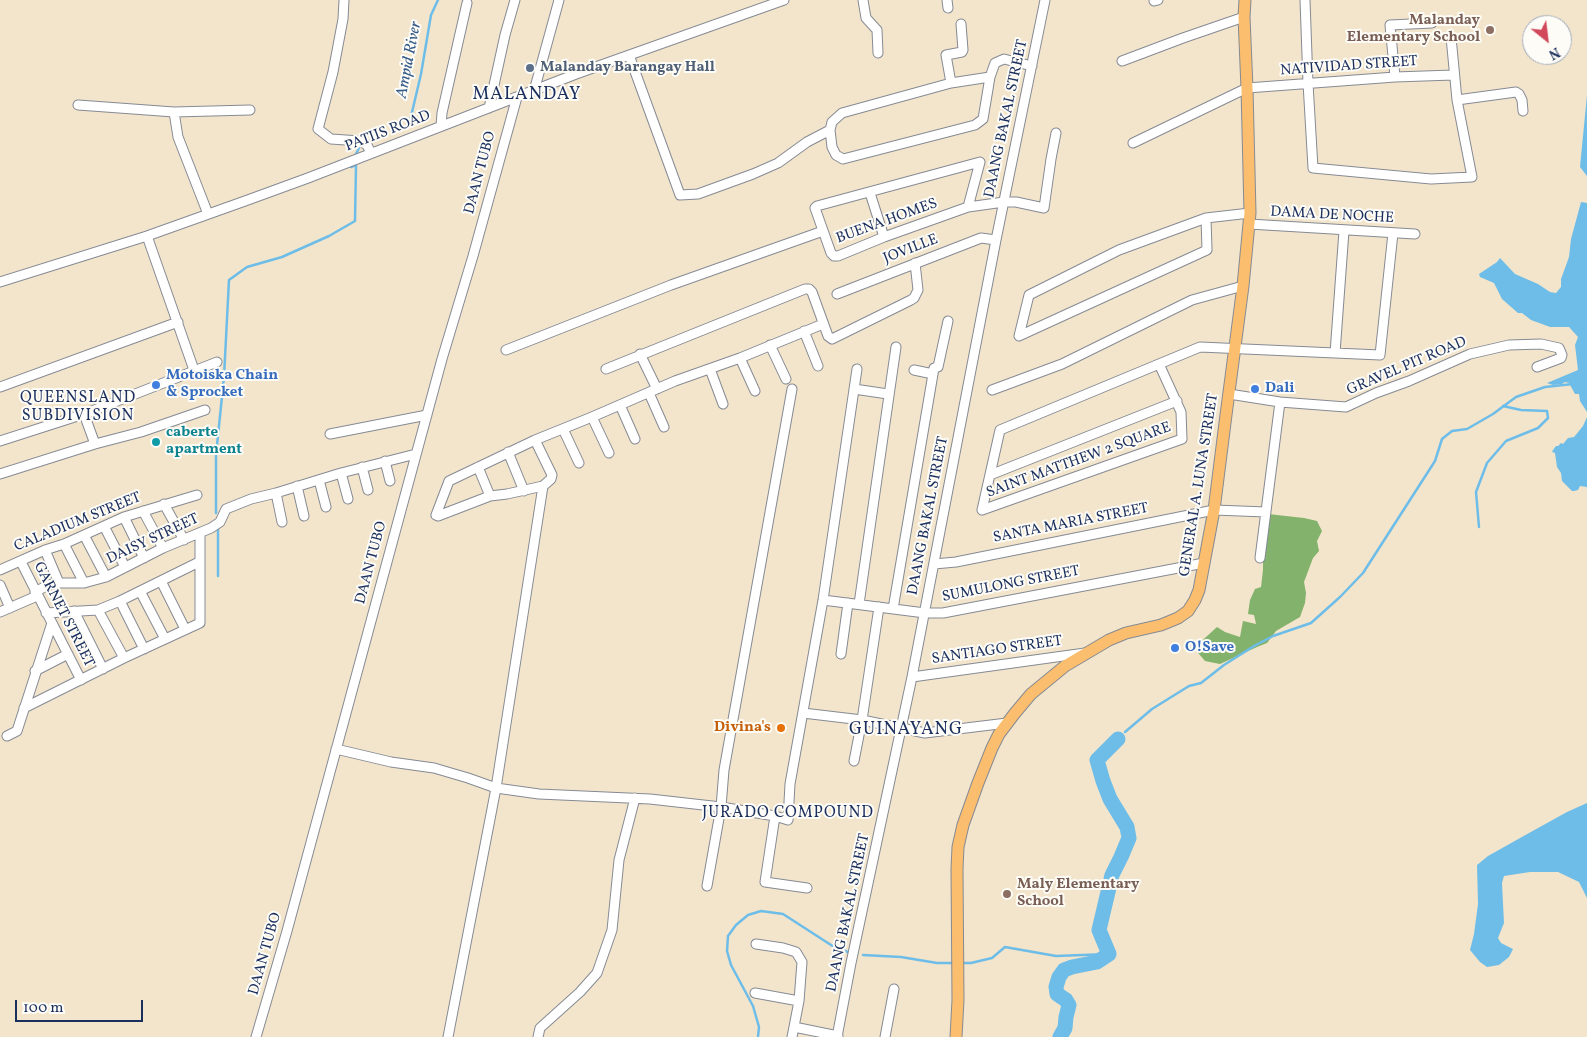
<!DOCTYPE html>
<html>
<head>
<meta charset="utf-8">
<style>
	body { margin:0 }
	#map { position:relative; width:1587px; height:1037px; overflow:hidden; background:#f2e5cb; font-family:Vollkorn,serif }
	canvas { display:block }
	.north { position:absolute; left:1522px; top:15px; width:50px; height:50px; box-sizing:border-box; background:#fdfcf7; border:1px solid #a3aaba; border-radius:50%; rotate:151deg; font-size:14px; font-weight:700; line-height:20px; text-align:center; color:#1b2f5e }
	.north::after { content:''; display:block; margin:auto; width:18px; height:22px; background:#d1495b; clip-path:polygon(50% 0,100% 100%,50% 72%,0 100%) }
	.scale { position:absolute; left:15px; top:1000px; width:128px; height:22px; box-sizing:border-box; border:2px solid #1b2f5e; border-top:0; padding-left:6px; font-size:15px; line-height:18px; white-space:nowrap; color:#1b2f5e; -webkit-text-stroke:4px #fdfcf7; paint-order:stroke }
</style>
</head>
<body>
<div id="map">
<canvas width="1587" height="1037"></canvas>
<div class="north">N</div>
<div class="scale">100 m</div>
</div>
<script>
const ctx = document.querySelector('canvas').getContext('2d');
ctx.lineJoin = 'round';
function fillPath(path, color) { ctx.fillStyle = color; ctx.fill(path, 'evenodd'); }
const toPath = rows => new Path2D(rows.map(r => 'M' + r).join(''));
function trace(path, color, width, dash) { ctx.strokeStyle = color; ctx.lineWidth = width; ctx.lineCap = dash ? 'butt' : 'round'; ctx.setLineDash(dash || []); ctx.stroke(path); }
function drawText(font, color, halo, rows, align = 'center') {
  ctx.font = font + ' Vollkorn,serif'; ctx.lineWidth = 4; ctx.setLineDash([]); ctx.textBaseline = 'middle'; ctx.strokeStyle = halo; ctx.fillStyle = color; for (const [text, x, y, turn = 0] of rows) {
    ctx.save(); ctx.translate(x, y); ctx.rotate((+turn || 0) * Math.PI / 180); ctx.textAlign = isNaN(turn) ? turn : align; if (halo) ctx.strokeText(text, 0, 0); ctx.fillText(text, 0, 0); ctx.restore();
  }
}
fillPath(toPath([
	[1268,514,1304,518,1317,521,1322,531,1317,541,1319,551,1313,558,1304,582,1306,593,1305,603,1300,617,1276,631,1267,643,1257,647,1220,664,1205,661,1194,648,1217,627,1225,632,1240,637,1243,621,1256,624,1254,615,1248,614,1250,600,1255,589,1261,587,1263,570,1263,553]
]), '#82b26c');
fillPath(toPath([
	[1587,95,1587,176,1580,167],
	[1581,202,1587,203,1587,487,1580,486,1578,490,1574,491,1572,491,1562,481,1561,473,1557,467,1555,453,1552,452,1553,450,1556,446,1558,446,1561,443,1563,444,1568,438,1574,437,1583,426,1587,417,1587,412,1580,401,1579,394,1575,394,1569,383,1565,382,1562,384,1553,385,1547,383,1578,370,1575,345,1578,337,1569,327,1550,327,1531,320,1522,313,1518,313,1502,299,1494,283,1480,277,1479,274,1497,262,1500,258,1515,274,1538,284,1550,292,1556,293,1561,287,1561,279,1569,257,1571,239],
	[1587,803,1587,898,1579,882,1558,872,1530,872,1504,876,1502,883,1504,923,1498,938,1501,943,1513,949,1509,957,1499,965,1487,967,1480,962,1470,950,1474,934,1478,904,1477,865,1488,856,1529,833,1567,812]
]), '#6ebde9');
trace(toPath([
	[409,125,421,74,431,15,438,0],
	[356,154,359,148],
	[216,513,216,455,224,377,229,280,247,267,282,257,329,236,355,221,356,165,351,167],
	[1479,527,1476,492,1487,463,1506,441,1538,428,1548,418,1547,411,1521,410,1503,406],
	[218,529,218,576],
	[1125,732,1152,709,1189,686,1201,683,1224,665,1254,646,1273,636,1311,623,1340,597,1363,573,1435,461,1442,439,1452,431,1467,429,1493,414,1516,397,1545,387,1573,384],
	[863,955,901,957,937,963,954,963],
	[962,963,971,963,992,958,1005,947,1056,956,1109,954],
	[758,1037,759,1027,753,1006,731,965,727,951,728,936,736,925,748,915,761,911,783,914,831,945,850,953]
]), '#6ebde9', 2.5);
trace(toPath([
	[1060,1037,1065,1028,1066,1017,1069,1005,1066,1000,1057,994,1056,987,1059,977,1064,970,1072,967,1097,962,1109,954,1099,930,1112,875,1121,857,1129,838,1127,827,1110,799,1103,781,1097,760,1118,739]
]), '#6ebde9', 15);
const minor = toPath([
	[344,0,343,19,333,72,318,129,331,139,360,141,367,145,371,153],
	[863,0,866,18,877,30,878,53],
	[947,0,948,8],
	[1305,0,1308,83,1313,168,1431,179,1472,177,1457,100,1451,37],
	[1154,1,1158,0],
	[629,55,680,195,698,194,753,174,778,163,807,142,830,130],
	[1122,61,1183,38,1244,17],
	[990,77,951,83,842,113,832,122,830,130,832,147,836,155,843,159,975,125,983,119,990,77,995,63,1004,59,1032,66],
	[1395,77,1390,25,1432,23],
	[951,83,946,55,962,52,963,50,961,24],
	[534,91,559,0],
	[1457,100,1516,92,1519,94,1522,100,1523,111],
	[78,105,174,112,250,110],
	[489,108,505,35,515,0],
	[174,112,178,137,208,214],
	[441,126,442,113,467,3],
	[1133,143,1247,88,1395,77,1453,75],
	[870,193,884,237],
	[968,207,980,162,817,206,815,208,831,253,834,256,838,256,884,237,968,207,1004,202,1016,202,1044,208,1051,159,1056,133],
	[1249,224,1415,234],
	[147,236,194,370],
	[0,282,147,236,245,201,308,178,576,74,784,0],
	[837,294,981,238,996,240],
	[804,331,818,366],
	[1019,336,1029,295,1119,250,1206,218,1250,213],
	[1019,336,1207,250,1206,218],
	[770,345,786,379],
	[506,350,671,285,823,231],
	[1335,353,1344,231],
	[640,354,657,389],
	[740,358,755,391],
	[606,369,805,289,809,289,812,292,828,336,832,339,911,300,914,298,918,290,915,263],
	[710,369,723,404],
	[914,370,933,374],
	[0,387,178,322],
	[854,389,888,394],
	[992,390,1062,364,1192,300,1243,286],
	[649,393,664,427],
	[1229,394,1280,402,1346,407,1376,393,1409,381,1470,354,1509,345,1541,344,1559,348,1562,355,1561,358,1537,367],
	[620,405,635,439],
	[592,417,609,453],
	[563,429,579,463],
	[330,434,427,415],
	[535,440,552,475,551,479,543,486,507,494,490,496,438,516,436,515,449,481,535,440,592,417,675,381,740,358,823,324],
	[0,441,84,414,217,362],
	[95,444,141,432,205,410],
	[508,452,524,491],
	[385,461,390,481],
	[362,467,368,490],
	[478,467,490,496],
	[341,473,348,499],
	[0,474,95,444,84,414],
	[990,475,1177,401],
	[319,480,326,507],
	[297,486,304,516],
	[276,493,282,522],
	[164,504,184,540],
	[982,510,1000,430,1200,347,1380,355,1393,233],
	[982,510,1182,439,1181,412,1159,364],
	[143,511,163,548],
	[124,517,144,558],
	[104,526,125,567],
	[84,535,106,577],
	[64,544,84,583],
	[45,550,59,583],
	[1260,558,1280,402],
	[21,562,81,680],
	[934,564,956,562,1214,510,1266,512],
	[0,570,45,550,64,544,124,517,197,495],
	[161,581,185,629],
	[0,585,10,608],
	[140,591,165,639],
	[35,592,48,585,59,583,84,583,106,577,163,548,211,528,220,522,226,509,251,499,276,493,341,473,416,454],
	[823,600,925,613,943,613,1204,563],
	[120,601,144,649],
	[859,604,896,347],
	[893,609,933,374,934,368,938,367,948,321],
	[98,610,124,658],
	[74,611,103,669],
	[0,612,37,596],
	[46,613,98,610,120,601,199,562],
	[841,654,848,603],
	[35,671,68,654],
	[912,677,1085,653],
	[24,708,124,658,200,623,200,533],
	[803,713,862,720,925,733,1007,723],
	[7,736,17,731,52,623],
	[336,749,391,762,434,768,468,778,496,788,539,794,650,799,721,807,775,816,788,820,790,784,823,600,857,369],
	[854,761,862,720,879,607],
	[775,816,765,882,807,888],
	[707,886,721,807,724,770,792,389],
	[756,944,783,948,796,952,802,962,799,1001,792,1037],
	[755,993,799,1001],
	[794,1027,838,1036],
	[256,1037,287,931,442,359,473,256,517,97],
	[448,1037,496,788,543,486],
	[538,1037,540,1028,580,992,597,973,612,930,619,860,635,798],
	[837,1037,851,963,912,677,996,240,1045,0],
	[885,1037,894,989]
]);
const major = toPath([
	[956,1037,958,1000,957,869,958,847,963,825,978,783,992,748,999,734,1015,713,1031,694,1065,666,1109,640,1126,633,1161,625,1178,618,1188,611,1195,600,1199,590,1214,510,1226,415,1243,286,1250,213,1247,88,1244,17,1245,0]
]);
trace(minor, '#868a94', 11);
trace(major, '#868a94', 13);
trace(minor, '#fff', 9);
trace(major, '#fbbe6e', 11);
for (const [x, y, r, color] of [
	[1490,30,5,"#8d6e63"],
	[530,68,5,"#5c6f8a"],
	[156,385,5,"#3f7fe0"],
	[1255,389,5,"#3f7fe0"],
	[156,442,5,"#0f9aa8"],
	[1175,648,5,"#3f7fe0"],
	[781,728,5,"#e8710a"],
	[1007,894,5,"#8d6e63"]
]) { const dot = new Path2D(); dot.arc(x, y, r, 0, 2 * Math.PI); ctx.fillStyle = color; ctx.fill(dot); trace(dot, '#fdfcf7', 2); }
drawText('bold 15px', '#785e54', '#fdfcf7', [
	["Malanday",1480,21],
	["Elementary School",1480,38],
	["Maly Elementary",1017,885,"left"],
	["School",1017,902,"left"]
], 'right');
drawText('15px', '#1b2f5e', '#fdfcf7', [
	["NATIVIDAD STREET",1349,67,-4],
	["DAANG BAKAL STREET",1007,119,-78],
	["PATIIS ROAD",388,132,-21],
	["DAAN TUBO",481,173,-75],
	["DAMA DE NOCHE",1332,216,3],
	["BUENA HOMES",887,222,-20],
	["JOVILLE",911,250,-21],
	["GRAVEL PIT ROAD",1407,367,-23],
	["SAINT MATTHEW 2 SQUARE",1079,461,-20],
	["GENERAL A. LUNA STREET",1200,485,-81],
	["DAANG BAKAL STREET",929,516,-79],
	["CALADIUM STREET",78,523,-22],
	["SANTA MARIA STREET",1071,524,-11],
	["DAISY STREET",153,540,-25],
	["DAAN TUBO",372,563,-75],
	["SUMULONG STREET",1011,585,-11],
	["GARNET STREET",63,615,63],
	["SANTIAGO STREET",997,651,-8],
	["DAANG BAKAL STREET",849,913,-78],
	["DAAN TUBO",266,954,-74]
]);
drawText('bold 15px', '#4e5e75', '#fdfcf7', [
	["Malanday Barangay Hall",540,68]
], 'left');
drawText('bold 15px', '#366cbe', '#fdfcf7', [
	["Motoiska Chain",166,376],
	["& Sprocket",166,393],
	["Dali",1265,389],
	["O!Save",1185,648]
], 'left');
drawText('bold 15px', '#0d838f', '#fdfcf7', [
	["caberte",166,433],
	["apartment",166,450]
], 'left');
drawText('bold 15px', '#c56008', '#fdfcf7', [
	["Divina's",771,728]
], 'right');
drawText('italic 16px', '#345a88', '#fdfcf7', [
	["Ampid River",410,60,-79]
]);
ctx.letterSpacing = '1px';
drawText('16px', '#1b2f5e', '#fdfcf7', [
	["QUEENSLAND",78,399],
	["SUBDIVISION",78,417],
	["JURADO COMPOUND",788,814]
]);
ctx.letterSpacing = '0px';
ctx.letterSpacing = '1px';
drawText('18px', '#1b2f5e', '#fdfcf7', [
	["MALANDAY",527,96],
	["GUINAYANG",906,731]
]);
ctx.letterSpacing = '0px';
</script>
</body>
</html>
